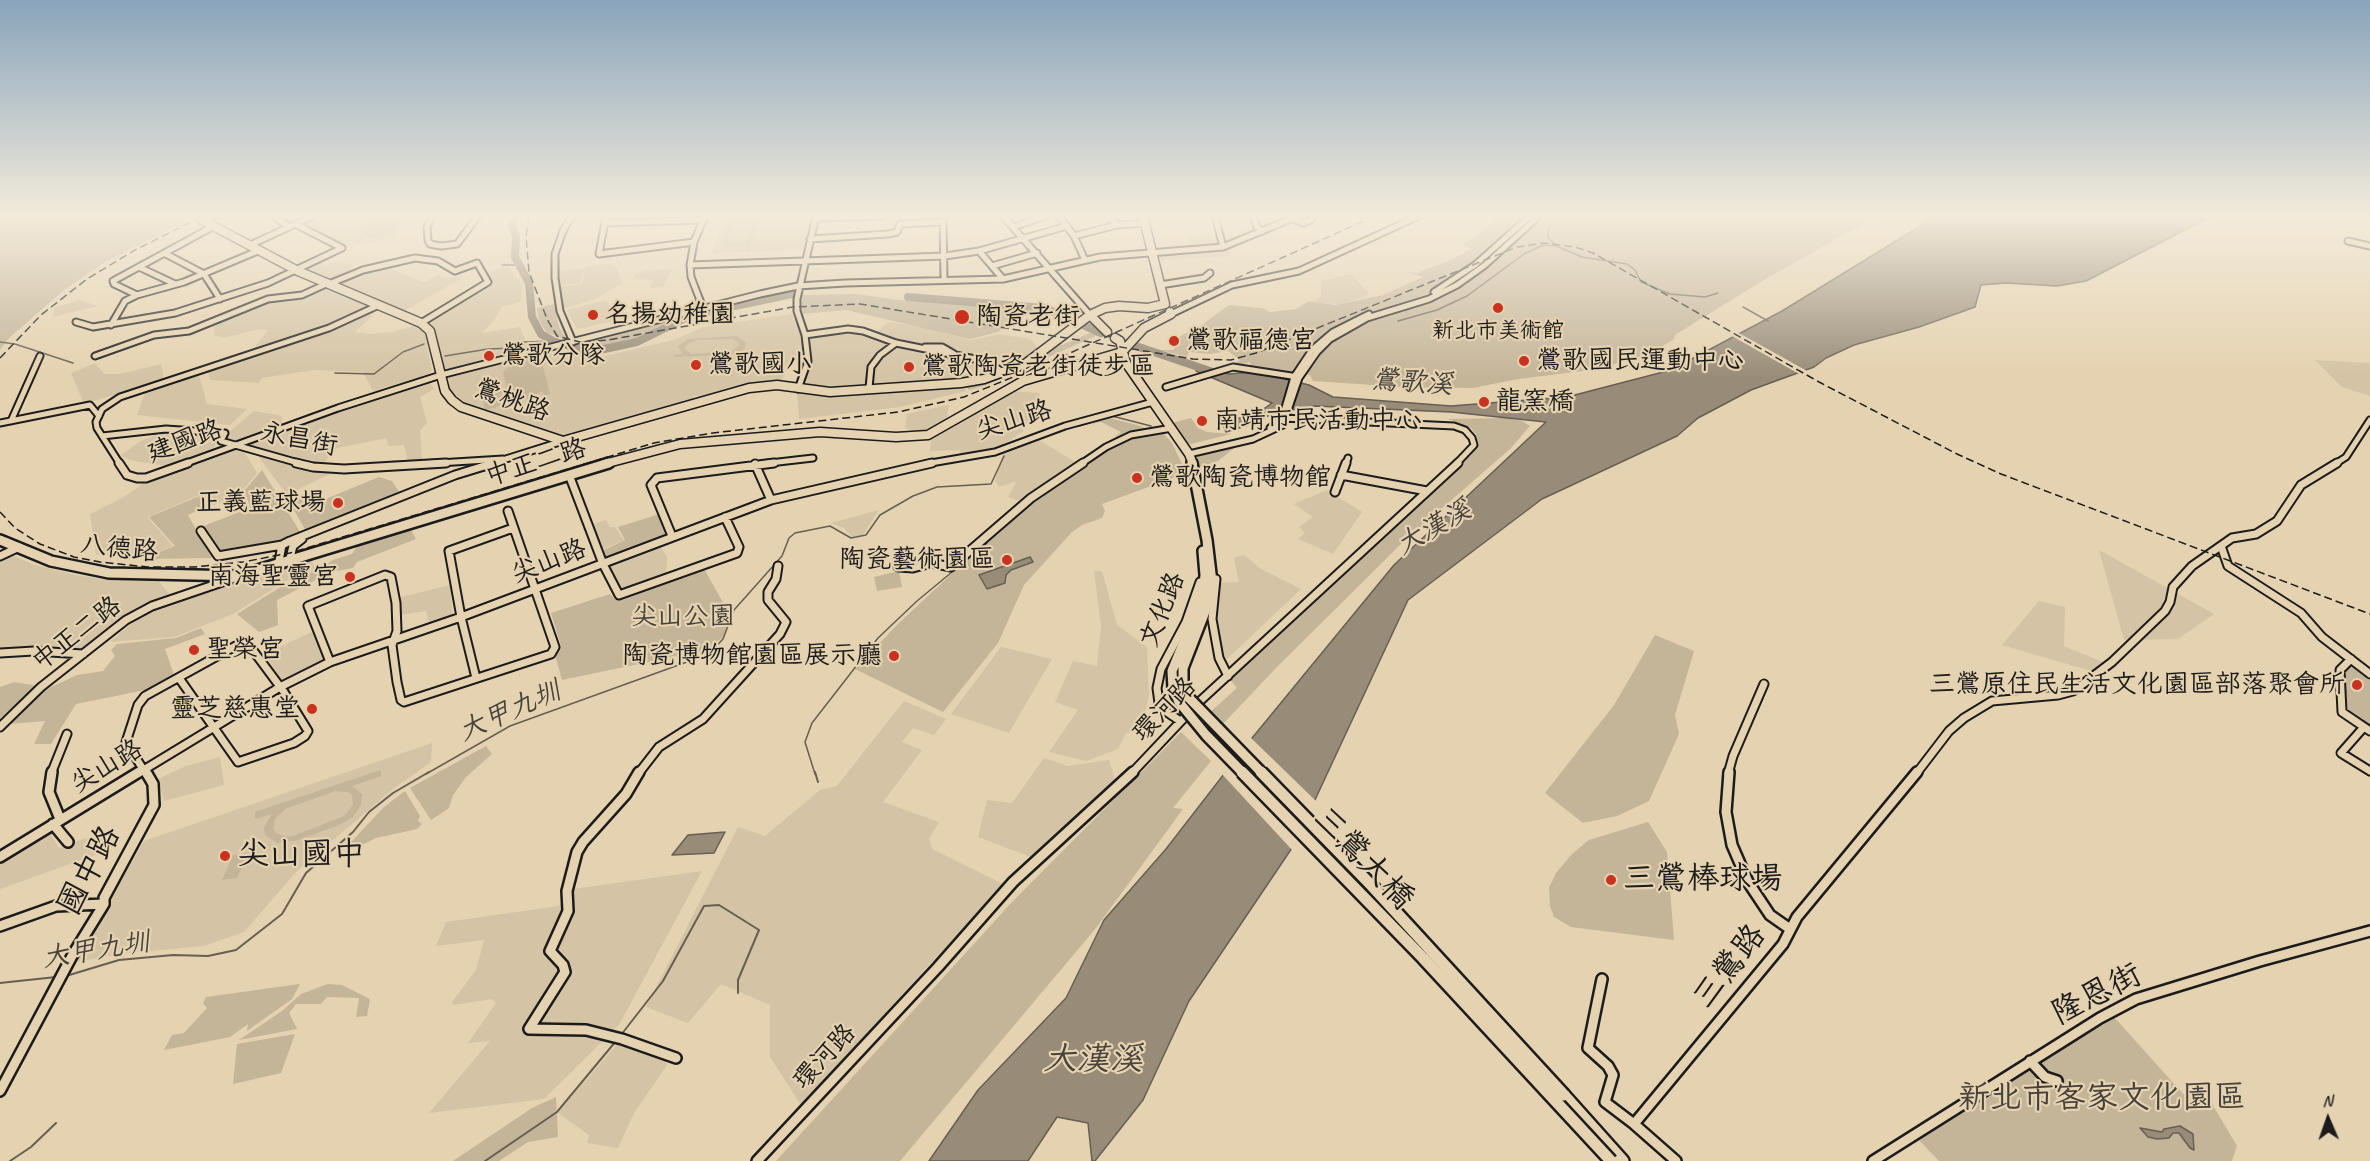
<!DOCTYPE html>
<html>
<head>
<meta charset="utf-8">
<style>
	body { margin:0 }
	#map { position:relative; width:2370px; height:1161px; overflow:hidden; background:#e5d2b0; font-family:Caveat,sans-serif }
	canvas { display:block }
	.north { position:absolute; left:2298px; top:1089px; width:60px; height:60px; -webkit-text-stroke:4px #e5d2b0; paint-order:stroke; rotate:358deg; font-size:16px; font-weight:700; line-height:24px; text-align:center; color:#1c1c1c }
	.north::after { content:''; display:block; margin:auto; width:21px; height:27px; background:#1c1c1c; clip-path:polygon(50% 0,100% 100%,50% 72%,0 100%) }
</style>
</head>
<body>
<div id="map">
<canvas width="2370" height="1161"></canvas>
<div class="north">N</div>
</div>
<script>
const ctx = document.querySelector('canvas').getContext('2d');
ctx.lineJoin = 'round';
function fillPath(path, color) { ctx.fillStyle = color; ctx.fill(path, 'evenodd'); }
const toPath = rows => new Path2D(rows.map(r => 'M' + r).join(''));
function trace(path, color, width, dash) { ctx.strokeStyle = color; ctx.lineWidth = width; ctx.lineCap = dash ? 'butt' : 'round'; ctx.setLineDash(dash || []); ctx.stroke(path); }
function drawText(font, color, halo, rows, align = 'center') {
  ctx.font = font + ' Caveat,"LXGW WenKai TC",sans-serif'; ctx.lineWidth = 4.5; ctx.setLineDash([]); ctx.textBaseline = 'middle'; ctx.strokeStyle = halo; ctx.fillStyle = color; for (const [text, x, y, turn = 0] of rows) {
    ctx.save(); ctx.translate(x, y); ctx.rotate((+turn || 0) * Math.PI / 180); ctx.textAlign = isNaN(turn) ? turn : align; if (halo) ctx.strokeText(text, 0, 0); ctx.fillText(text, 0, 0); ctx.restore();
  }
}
fillPath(toPath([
	[319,216,404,216,395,237,346,247,301,224],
	[709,216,811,216,804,250,712,253,725,218,709,218],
	[1247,230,1253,235,1225,248,1230,256,1156,261,1153,247,1189,244,1187,236,1219,233,1221,240],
	[321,261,324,266,335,262,344,265,352,263,351,271,329,282,303,270],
	[610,263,616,267,622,283,595,299,563,309,559,287,582,284,586,267],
	[384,266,424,282,438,275,445,278,466,276,404,311,335,284,346,276],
	[509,267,522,285,521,302,502,307,494,320,482,333,520,327,529,350,445,371,435,333,426,322,491,282,485,273],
	[585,268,580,283,559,285,558,271],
	[673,269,663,287,650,288,652,280,634,279,634,275,643,271],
	[1351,274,1369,293,1367,296,1340,304,1318,303,1316,299,1321,297,1321,281],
	[324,286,372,305,352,317,251,352,268,330,259,329,224,338,215,336,213,323,255,306,315,293],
	[79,300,98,306,53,317,54,308],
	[606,300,619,320,577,329,567,310],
	[372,311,375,313,355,332,368,334,392,332,417,325,425,335,432,371,426,376,373,391,363,372,314,370,262,378,259,383,210,380,208,371,330,330],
	[792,314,802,336,805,356,791,357,782,381,762,382,708,397,694,396,694,401,568,435,554,434,463,403,450,388,448,378,547,353,600,357,674,340,703,327],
	[888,322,918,326,970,340,999,334,1031,339,1040,351,1022,363,963,382,966,391,900,407,799,419,797,393,810,361,807,336,849,330,873,335],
	[2315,360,2370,363,2370,396,2342,387],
	[95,363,104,374,120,374,161,364,164,380,84,404,71,373],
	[199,375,207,404,247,409,230,425,137,415,145,393],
	[429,382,434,389,420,397,427,423,420,430,422,460,408,462,404,445,388,446,387,438,337,448,322,465,240,445,343,408],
	[1011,391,1039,393,1042,401,1033,405,1032,416,1034,420,1021,429,1024,431,995,450,960,456,960,450,930,451,931,437],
	[949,405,946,422,925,434,905,428,907,414],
	[254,411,282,416,282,426,238,441,227,439,229,432],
	[165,431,221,435,212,451,167,466,134,461,120,456,139,442],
	[1039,440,1077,463,1021,502,1008,497,1017,481,999,487,995,480,1003,453],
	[232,449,245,453,257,473,243,490,232,494,231,500,209,506,207,492,147,517,173,546,141,559,96,554,90,514,124,497,148,480],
	[258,456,309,469,336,471,287,495],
	[1327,490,1362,512,1333,554,1298,539,1305,533,1299,527,1313,517,1294,504],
	[879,510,863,535,852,537,844,528,831,523],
	[606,520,610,527,615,527,624,540,601,550,593,524],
	[660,546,667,557,666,578,622,592,610,565],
	[2099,550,2214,614,2178,639,2124,640],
	[10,554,32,564,75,575,100,579,157,579,172,597,149,606,82,652,47,648,0,653,0,558],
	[1244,555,1261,569,1301,589,1227,659,1222,654,1216,620,1218,583,1239,582,1234,558],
	[311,559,315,570,286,581,233,614,174,637,110,642,135,620,155,610],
	[1094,571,1102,571,1117,625,1147,647,1149,696,1140,731,1126,733,1118,749,1086,761,1049,752,1078,710,1055,702,1073,661,1097,666,1101,625],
	[450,585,453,617,430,626,426,611,399,615,398,598],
	[2039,601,2065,607,2064,646,2103,662,2091,671,2002,645],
	[312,632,323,659,282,680,264,654],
	[1001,647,1052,659,1009,733,951,714],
	[904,701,946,719,934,735,913,728,902,742,922,750,883,802,939,822,929,839,932,849,1003,884,801,1105,770,1057,770,1005,721,984,688,1023,646,1007,738,827,765,836,820,790,837,786],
	[432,743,431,762,393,789,297,871,244,932,204,946,128,953,75,962,144,841],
	[220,757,224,785,164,801,158,779,186,766],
	[1044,758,1068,766,1109,760,1115,780,1033,858,978,837,987,800,1012,803],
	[49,831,59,848,86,838,101,853,0,889,0,861],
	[702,871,619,1025,544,1099,429,1113,490,1041,468,1043,496,1003,492,999,454,1005,452,1002,476,970,484,940,436,946,446,922,559,906,573,889],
	[619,1042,665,1058,667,1065,634,1113,618,1148,587,1143,589,1135,558,1113]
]), '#d4c3a4');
fillPath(toPath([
	[0,216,192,216,194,217,107,261,64,290,9,338,0,350],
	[376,216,403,216,391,234,374,238,364,236,358,243,354,243],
	[746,216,754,219,759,216,749,250,746,250,747,244,734,247,725,245,722,241,730,222],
	[748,219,753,223,748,240,739,244,730,243,727,239,733,223],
	[1495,216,1877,216,1764,280,1675,335,1673,340,1648,354,1599,369,1518,379,1473,388,1403,387,1313,381,1310,375,1251,368,1250,362,1240,365,1232,365,1240,360,1228,351,1210,354,1190,352,1191,347,1187,357,1161,350,1173,350,1180,341,1179,337,1203,324,1229,305,1262,308,1270,312,1296,309,1309,301,1335,305,1383,295,1423,277,1407,272,1417,273,1451,260,1471,249,1464,244,1490,225],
	[855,294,899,300,1040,309,1009,323,998,332,970,339,846,310,802,314,802,295],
	[554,304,559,327,567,340,546,332,539,320,537,308],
	[691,315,634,342,596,349,576,346],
	[1090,333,1100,334,986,385,969,390,964,384,1025,365,1057,343,1062,345],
	[736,336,746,342,745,348,740,352,744,352,743,354,674,357,675,355,683,354,678,346,688,339],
	[733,339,740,344,731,352,691,354,684,348,688,344,696,340],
	[540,355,550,394,544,396,543,391,523,400,509,397,503,372,515,361,534,359,534,356],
	[501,389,503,394,489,398,503,395,504,400,498,402,504,401,505,405,485,410,481,394],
	[1109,418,1137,425,1147,429,1147,431,1109,444,1108,443,1121,432,1101,422,1091,424],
	[1191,418,1198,428,1207,432,1231,434,1191,444,1185,442,1172,423],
	[1506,418,1522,421,1530,426,1510,449,1400,545,1277,667,1221,726,1208,714,1237,688,1229,678,1479,445,1476,434,1471,428,1448,419],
	[1160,430,1172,443,1183,466,1184,474,1102,504,1105,511,1102,518,1082,525,1072,532,1024,585,998,643,943,712,855,669,898,624,993,535,1028,507,1096,455,1121,443],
	[1238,445,1218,461,1200,467,1196,455],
	[262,470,302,535,273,544,217,553,201,527,250,508,245,490],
	[379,477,392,481,401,495,307,533,290,503,314,491,323,500],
	[207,493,207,506,188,515,212,558,142,559,175,546,149,517],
	[660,514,670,536,605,561,602,551,625,540,618,527],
	[411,530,416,539,357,562,353,568,331,572,277,600,278,625,259,632,237,614,287,583,319,569,333,560,352,554,357,546],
	[704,569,732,618,723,637,706,650,562,680,555,655,561,646,551,613,610,594,615,599,623,600],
	[899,571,902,587,877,591,874,577],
	[201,628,205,634,165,649,174,675,150,689,76,704,51,744,34,744,45,721,9,724,19,710,45,690,77,675,103,671,115,656,111,650,117,644,176,638],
	[1655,635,1694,651,1675,715,1679,734,1649,801,1617,816,1583,823,1545,793,1614,705],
	[2351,659,2370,674,2370,731,2345,715,2340,670],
	[14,682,37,686,0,718,0,687],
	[1181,732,1211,761,1173,808,1183,809,1096,928,900,1161,776,1161,1013,901],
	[486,746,492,754,466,777,453,795,449,808,431,820,410,788],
	[381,770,381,776,352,786,362,794,361,805,353,817,339,825,298,840,277,843,265,835,264,828,272,814,255,819,255,812],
	[335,791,348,792,352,795,353,805,344,816,293,836,286,837,276,833,273,829,275,819,285,809],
	[405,791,420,816,418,821,422,824,417,829,376,838,356,848,340,849,353,840,384,807],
	[1648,822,1667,852,1674,940,1571,927,1554,917,1550,906,1549,888,1556,873,1572,854,1589,840],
	[249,853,237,878,222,880,233,855],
	[300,984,292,999,247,1031,248,1024,230,1037,164,1050,172,1035,184,1033,207,1008,203,1003,206,997],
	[328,984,342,985,370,999,367,1016,356,1017,359,998,327,997,321,1004,296,1004,289,1013,297,1029,239,1040,282,1011,301,994],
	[2115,1018,2185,1096,2208,1097,2237,1146,2232,1161,1939,1161,1919,1140,1963,1107],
	[295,1034,281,1073,233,1084,237,1044],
	[556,1097,558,1137,528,1142,499,1161,453,1161,532,1108]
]), '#c4b498');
const water = toPath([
	[1932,216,2212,216,2086,281,2057,286,2006,283,1981,285,1975,307,1919,327,1854,345,1826,358,1814,367,1751,390,1698,418,1677,436,1542,499,1408,600,1294,845,1189,1001,1143,1100,1095,1161,1092,1161,1088,1123,1057,1117,1028,1161,929,1161,978,1090,1066,998,1104,920,1166,849,1248,743,1394,565,1546,422,1451,412,1314,406,1274,413,1249,425,1226,432,1222,423,1258,413,1272,403,1196,371,1198,365,1229,374,1252,372,1276,377,1309,385,1333,397,1451,406,1567,397,1671,370,1782,311,1914,230,1932,216],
	[1030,557,1033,562,1011,570,1006,575,1005,583,987,589,979,575,1030,557],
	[725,832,714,853,672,855,688,835,725,832],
	[2180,1126,2193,1134,2194,1150,2190,1148,2179,1133,2173,1133,2169,1138,2157,1139,2148,1137,2140,1128,2162,1132,2164,1129,2180,1126]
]);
fillPath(water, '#988c78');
trace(water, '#665f53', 1.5);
fillPath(toPath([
	[1737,332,1809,372,1801,375,1730,335],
	[1250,737,1317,802,1293,851,1221,773]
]), '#e5d2b0');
trace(toPath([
	[1549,225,1548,237,1555,245],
	[502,265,519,265],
	[1743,307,1768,321],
	[1398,321,1437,310,1467,296,1524,254,1543,245,1556,246,1582,257,1627,264,1635,270,1641,282,1670,294,1705,297,1718,293],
	[0,342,15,344,73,363],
	[445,356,488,349,512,348,523,342,553,341],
	[335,373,374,374,403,352,424,344],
	[1079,426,1112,416,1151,426],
	[426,774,510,726,709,654,723,639,734,610,782,556,789,538,795,533,830,526,851,538,866,535,880,515,913,496,937,487,991,484,1004,456],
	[815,774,805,742,812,723,878,638,917,601,987,543]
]), '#665f53', 1.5);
trace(toPath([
	[815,772,818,782],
	[66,976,119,960,173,955,208,956,236,950,282,914,306,873,353,832,369,812,393,793,429,772],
	[0,983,56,977],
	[621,1035,663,981,704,906,719,905,759,930,738,980,738,993],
	[10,1161,31,1147,56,1123],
	[485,1161,557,1112,616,1041]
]), '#665f53', 2);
trace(toPath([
	[515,216,512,225,516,236,515,257,529,283,532,317,541,334,553,341,576,348,595,351,637,342,692,315,792,294],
	[908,297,1045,308,1101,333],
	[1136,346,1210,371]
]), '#988c78', 8);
trace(toPath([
	[1405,312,1409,311]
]), '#bdae92', 5, [5, 3]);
const minorFar2 = toPath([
	[274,216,289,227],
	[432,216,427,227,428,240,430,244,441,246,457,244,478,216],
	[572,216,563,231,555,254,555,278,560,311,573,342],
	[606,216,599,254,694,242],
	[943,216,944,279],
	[1003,216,1090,315],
	[1059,216,1074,236,1085,260],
	[1109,216,1117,225],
	[1215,216,1223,247],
	[1253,216,1257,227,1263,231],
	[816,218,884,216],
	[1291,218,1303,223,1311,220,1313,216],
	[204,221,214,216],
	[604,223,704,220],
	[1013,227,1046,216],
	[1074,236,1117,225,1145,223],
	[810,239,888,234,897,232,900,224,943,222],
	[2348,241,2370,246],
	[250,245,313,216],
	[979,251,1003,279],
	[164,253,204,274,220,299],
	[690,265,945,256,979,251,1067,226],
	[992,266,1037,253],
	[139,267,175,284],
	[329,284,363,270,415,258,438,261,455,271,477,263,488,282,421,323],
	[1160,285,1204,278,1210,273],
	[1434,292,1475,265,1530,216],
	[137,295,184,282,260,250],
	[703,308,691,277,690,265,694,242,704,218],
	[1171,314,1232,285,1299,271,1419,216],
	[76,322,93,327,175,313,268,283,342,248,295,224],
	[111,325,125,301,137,295,114,284,113,281,214,226],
	[805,335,848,329,863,331,896,343,985,361,1003,372],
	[925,347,942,347,954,354],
	[95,356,154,335,189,331,268,299,302,295,326,284],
	[1166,387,1233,367,1298,377],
	[869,388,871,367,880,355,896,343],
	[798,389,808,361,805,335,797,311,797,299,816,216],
	[1282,418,1454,426,1465,430,1472,438,1474,445,1456,464],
	[11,421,40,356],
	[0,423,90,405,99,416],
	[1270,428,1282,418,1294,377,1312,350,1333,332,1369,314],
	[102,436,166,429,225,433,221,441,302,464],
	[1189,454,1253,439,1283,425,1299,378,1317,352,1330,339,1367,318,1429,299,1457,285,1485,265,1539,216],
	[120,464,97,428,96,422,102,409,120,397,329,328,379,305],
	[184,464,338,408,441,375,760,294,798,286,845,283,1003,279,1100,257,1223,247,1298,216],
	[422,464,503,459],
	[490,464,563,441],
	[761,464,813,458],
	[925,464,995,452,1065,426,1153,402],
	[1081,464,1106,447,1131,435,1172,428],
	[1346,464,1348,458],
	[2335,464,2346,457,2370,420]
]);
const minorFar1 = toPath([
	[119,463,127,475,137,478,146,478,188,463],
	[296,463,313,467,344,469,446,463],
	[755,464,771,500],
	[1341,475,1427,491],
	[571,480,603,564,619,595,737,553,739,547,725,517],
	[1335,492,1346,463],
	[201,531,218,556,282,545],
	[672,536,651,485,657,478,774,463],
	[2221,546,2228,566,2301,613,2322,637,2370,674],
	[0,556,17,548],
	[289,562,293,546,302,539],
	[278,566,282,545,290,541,455,475,494,463],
	[898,567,913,568,931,563,951,567,1031,498,1083,463],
	[1216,579,1212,619,1219,658,1228,676],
	[0,653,34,651,83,654],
	[2351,659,2340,670,2342,712,2370,731],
	[330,662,308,606,385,575,391,577,396,603,397,631,392,645,397,682,401,700,404,702,551,654,555,647,508,511],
	[476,678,461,617,449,551,513,528],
	[1180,721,1164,710,1159,703,1157,688,1161,669,1186,622,1200,582],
	[0,727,41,687,126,620,152,606,237,577],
	[2364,727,2341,753,2370,771],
	[51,774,67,734],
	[137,774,280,687,330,662,461,617,771,500,932,463],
	[146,774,126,742,138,705,145,696,241,643,249,645,284,692,308,731,305,736,294,743,238,762,179,678],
	[638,774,659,747,703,719,780,634,786,622,768,600,768,592,776,579,778,566],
	[1131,774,1199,702,1458,463],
	[1728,774,1733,756,1764,684],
	[1916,774,1949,731,1964,718,1992,701,2058,695,2073,691,2083,684,2112,662,2165,611,2170,602,2173,587,2192,566,2232,538,2256,534,2277,521,2301,485,2337,463]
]);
const minor = toPath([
	[52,772,49,792,60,819],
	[639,772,626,794,583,842,577,852,567,891,568,911,550,951,563,965,565,972,529,1029,586,1030,622,1039,676,1058],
	[1729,772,1726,812,1732,845,1748,882,1770,915,1790,929],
	[53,824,68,842],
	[0,857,139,772],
	[0,926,56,906,104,904],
	[1602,979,1588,1048,1608,1066,1613,1075,1605,1102,1634,1124],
	[2030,1061,2045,1077,2057,1081],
	[0,1091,72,956,104,904,104,898,154,805,153,784,146,772],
	[757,1161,938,967,1013,882,1133,772],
	[1676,1161,1634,1124,1783,944,1797,917,1917,772],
	[1873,1161,2100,1018,2136,999,2260,961,2370,931]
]);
const majorFar2 = toPath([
	[202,220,298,271,421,323,430,331,445,391,452,400,461,407,563,441,749,388,777,385,830,392,961,383,984,379,1025,364,1090,315,1105,308,1119,306,1148,308,1165,304,1143,216],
	[1090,315,1107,332],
	[1115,338,1120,341,1126,363,1189,454,1193,464],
	[1122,352,1144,328,1171,314,1170,312],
	[604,464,680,444,820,432,896,437,928,435,1023,381,1122,352]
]);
const majorFar1 = toPath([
	[0,540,51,561,109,573,238,576,609,463],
	[1189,698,1183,687,1183,668,1209,601,1212,582,1207,540,1192,463],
	[1179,702,1173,688,1172,671,1203,595,1205,575,1203,551],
	[1192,710,1254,774]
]);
const major = toPath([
	[1253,772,1392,915],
	[1564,1095,1623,1161]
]);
trace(minorFar2, '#1c1c1c', 9);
trace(minorFar1, '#1c1c1c', 11);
trace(minor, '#1c1c1c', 14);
trace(majorFar2, '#1c1c1c', 11);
trace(majorFar1, '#1c1c1c', 14);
trace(major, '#1c1c1c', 16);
trace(minorFar2, '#e5d2b0', 5);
trace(minorFar1, '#e5d2b0', 7);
trace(minor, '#e5d2b0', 9);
trace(majorFar2, '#e5d2b0', 8);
trace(majorFar1, '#e5d2b0', 9);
trace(major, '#e5d2b0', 11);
trace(toPath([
	[529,216,526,236,529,272,547,319,557,336,580,342,608,340,793,307,860,304,1193,359,1231,360,1256,353,1517,247,1544,243,1575,247,1593,253,1819,382,1957,454,2001,474,2370,614],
	[0,358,41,315,87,279,135,250,203,216],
	[0,512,15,528,40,544,74,557,100,562,148,567,194,567,243,562,290,553,654,443,713,433,898,412,964,397,1050,362,1375,216],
	[0,534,32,547]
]), '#1c1c1c', 1.5, [8, 4]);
const majorBridgeFar1 = toPath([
	[1189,698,1263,774],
	[1179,702,1206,735,1244,774]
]);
const majorBridge = toPath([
	[1242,772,1423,958,1611,1161],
	[1261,772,1372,886,1564,1095]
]);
trace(majorBridgeFar1, '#1c1c1c', 14, []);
trace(majorBridge, '#1c1c1c', 16, []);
trace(majorBridgeFar1, '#e5d2b0', 9);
trace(majorBridge, '#e5d2b0', 11);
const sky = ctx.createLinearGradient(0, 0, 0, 378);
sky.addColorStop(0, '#88a4bb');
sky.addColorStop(0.57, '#f3ebdb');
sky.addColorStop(1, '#f3ebdb00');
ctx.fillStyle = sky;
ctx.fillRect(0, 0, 2370, 378);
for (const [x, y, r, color] of [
	[1498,308,6,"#c8321e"],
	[593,315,6,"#c8321e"],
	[962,317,8,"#c8321e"],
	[1174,341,6,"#c8321e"],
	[489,356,6,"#c8321e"],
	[1524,361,6,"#c8321e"],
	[696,365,6,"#c8321e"],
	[909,367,6,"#c8321e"],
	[1484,402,6,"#c8321e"],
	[1202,421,6,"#c8321e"],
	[1137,478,6,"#c8321e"],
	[338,503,6,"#c8321e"],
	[1007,560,6,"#c8321e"],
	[350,577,6,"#c8321e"],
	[194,650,6,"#c8321e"],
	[894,656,6,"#c8321e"],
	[2357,685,6,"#c8321e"],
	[312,709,6,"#c8321e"],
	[225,856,6,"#c8321e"],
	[1611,880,6,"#c8321e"]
]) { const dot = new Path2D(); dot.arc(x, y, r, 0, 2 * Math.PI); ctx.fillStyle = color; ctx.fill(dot); trace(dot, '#e5d2b0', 2); }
drawText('22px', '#1c1c1c', '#e5d2b0', [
	["新北市美術館",1498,331]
]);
drawText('26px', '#1c1c1c', '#e5d2b0', [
	["名揚幼稚園",605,315],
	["陶瓷老街",976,317],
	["鶯歌福德宮",1186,341],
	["鶯歌分隊",501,356],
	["鶯歌國民運動中心",1536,361],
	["鶯歌國小",708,365],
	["鶯歌陶瓷老街徒步區",921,367],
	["龍窯橋",1496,402],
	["南靖市民活動中心",1214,421],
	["鶯歌陶瓷博物館",1149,478],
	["正義藍球場",326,503,"right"],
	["陶瓷藝術園區",995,560,"right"],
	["南海聖靈宮",338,577,"right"],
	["聖榮宮",206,650],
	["陶瓷博物館園區展示廳",882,656,"right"],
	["三鶯原住民生活文化園區部落聚會所",2345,685,"right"],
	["靈芝慈惠堂",300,709,"right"]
], 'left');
drawText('26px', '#1c1c1c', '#e5d2b0', [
	["鶯桃路",512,401,20],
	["尖山路",1014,421,-17],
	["永昌街",299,440,11],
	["建國路",185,442,-20],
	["中正二路",536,463,-17],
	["八德路",119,549,6],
	["尖山路",549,562,-21],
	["文化路",1163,610,-68],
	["中正二路",77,634,-37],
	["環河路",1165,710,-46],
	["尖山路",107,767,-31],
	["環河路",825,1057,-47]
]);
drawText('26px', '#46423b', '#e5d2b0', [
	["尖山公園",683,617]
]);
drawText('italic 27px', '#47433c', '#e5d2b0', [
	["鶯歌溪",1412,383,4],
	["大漢溪",1434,528,-30],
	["大甲九圳",510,712,-24],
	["大甲九圳",96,951,-9]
]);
drawText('32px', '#1c1c1c', '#e5d2b0', [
	["尖山國中",237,856],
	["三鶯棒球場",1623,880]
], 'left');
drawText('32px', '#1c1c1c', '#e5d2b0', [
	["三鶯大橋",1363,859,46],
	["國中路",90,871,-62],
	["三鶯路",1730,967,-52],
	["隆恩街",2097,995,-27]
]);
drawText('32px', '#46423b', '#e5d2b0', [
	["新北市客家文化園區",2102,1099]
]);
drawText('italic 33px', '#47433c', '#e5d2b0', [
	["大漢溪",1093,1060]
]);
</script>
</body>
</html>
